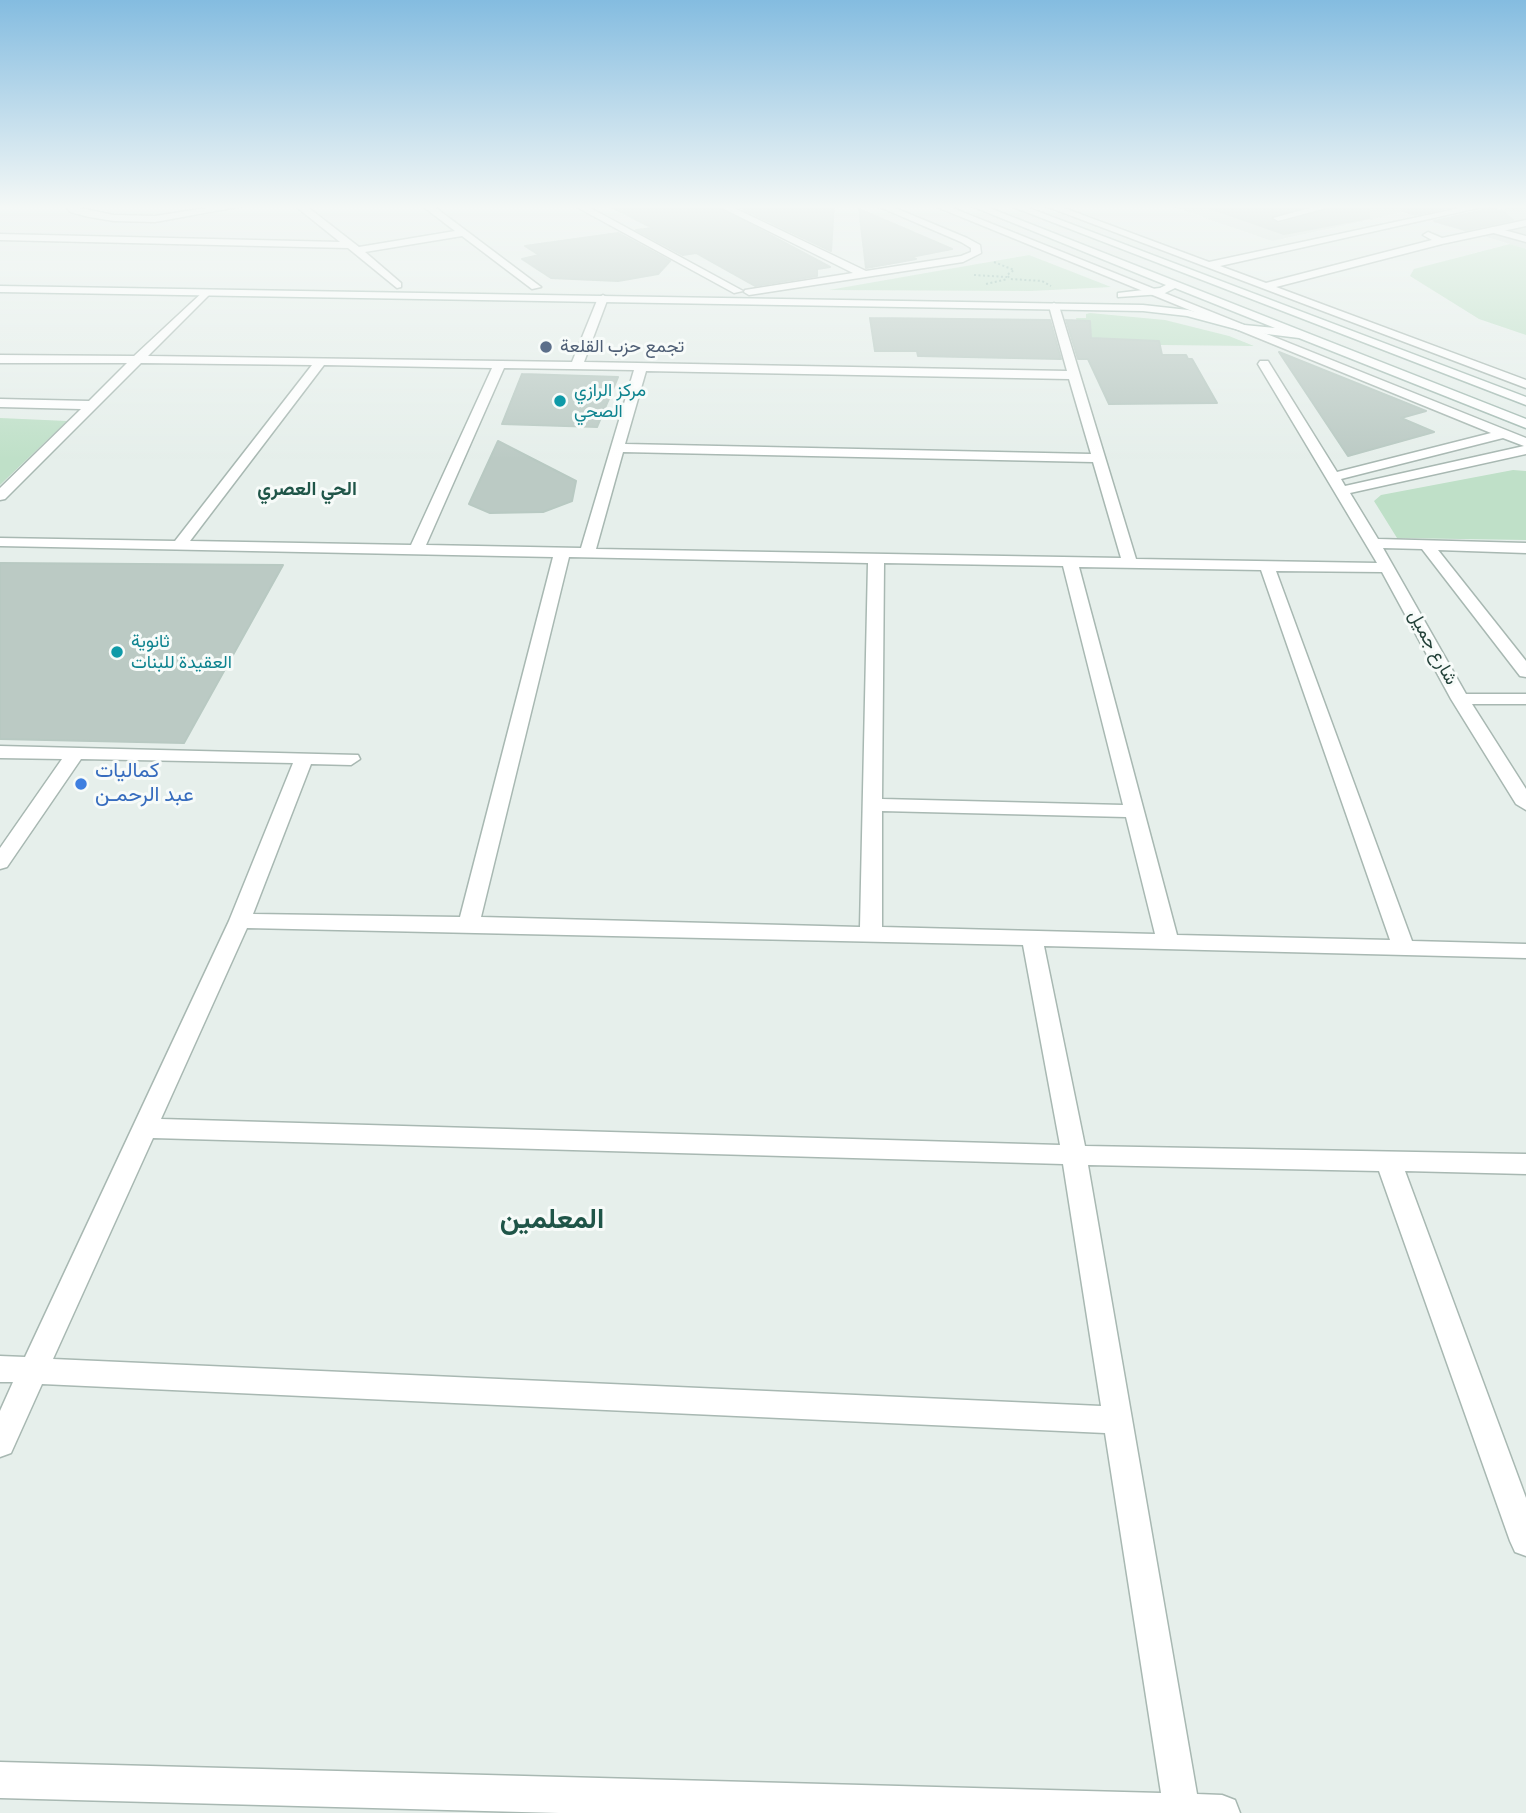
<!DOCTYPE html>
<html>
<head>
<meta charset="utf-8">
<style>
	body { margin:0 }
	canvas { display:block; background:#e6efeb }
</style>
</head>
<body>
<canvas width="1526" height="1813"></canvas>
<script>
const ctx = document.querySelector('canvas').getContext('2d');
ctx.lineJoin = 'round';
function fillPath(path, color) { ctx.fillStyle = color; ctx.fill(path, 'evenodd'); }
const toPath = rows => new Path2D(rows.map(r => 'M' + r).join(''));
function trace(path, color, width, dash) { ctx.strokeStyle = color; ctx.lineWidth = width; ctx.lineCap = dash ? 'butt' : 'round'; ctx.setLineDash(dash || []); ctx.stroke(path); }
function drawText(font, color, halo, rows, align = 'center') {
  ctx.font = font + ' "Roboto Condensed",Vazirmatn,sans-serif'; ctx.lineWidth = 6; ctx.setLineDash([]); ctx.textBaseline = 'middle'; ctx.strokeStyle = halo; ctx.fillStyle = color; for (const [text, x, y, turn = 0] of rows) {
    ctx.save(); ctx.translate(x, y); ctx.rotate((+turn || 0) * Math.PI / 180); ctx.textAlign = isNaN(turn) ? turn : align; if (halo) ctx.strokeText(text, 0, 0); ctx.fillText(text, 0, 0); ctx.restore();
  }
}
fillPath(toPath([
	[1168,205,1437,205,1272,241],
	[1519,205,1526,205,1526,249,1442,223]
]), '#d4dfda');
fillPath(toPath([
	[1510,244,1526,249,1526,335,1479,319,1410,276,1414,269],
	[1029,255,1111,287,1030,291,829,290],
	[1090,313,1165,320,1229,336,1254,346,1160,345,1158,341,1082,339,1076,318,1086,318,1086,314],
	[0,418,67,421,0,485],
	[1513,470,1526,471,1526,540,1397,538,1374,501,1381,495]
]), '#bfe0c8');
const building = toPath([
	[607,205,714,205,830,267,817,269,817,276,755,286,696,253,683,255,636,230,653,228,607,205],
	[734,205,834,205,831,251,734,205],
	[1207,205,1311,205,1271,217,1272,220,1279,224,1340,205,1368,205,1369,218,1284,234,1207,207,1207,205],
	[1404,205,1462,205,1415,215,1403,211,1404,205],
	[1494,205,1496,205,1497,211,1502,211,1513,220,1465,230,1434,221,1492,208,1494,205],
	[859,209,952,249,911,257,916,259,866,268,859,209],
	[618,233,670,261,658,274,618,281,551,278,522,259,539,255,525,246,618,233],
	[870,318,1050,320,1061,359,918,356,917,351,875,351,870,318],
	[1066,320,1090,321,1091,338,1159,341,1162,355,1186,355,1188,359,1192,359,1217,403,1109,404,1088,359,1078,359,1066,320],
	[1279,352,1426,411,1401,418,1434,432,1348,456,1279,352],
	[522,374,618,377,597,427,502,424,522,374],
	[498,441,576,481,572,501,543,512,490,513,469,504,498,441],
	[0,563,283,565,184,743,0,739,0,563]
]);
fillPath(building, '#bbcac4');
trace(building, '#b8c9c2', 2);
const lane = toPath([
	[1493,227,1526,236,1526,242,1490,232,1490,228,1493,227]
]);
const street = toPath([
	[65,205,114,215,155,216,226,205,248,205,155,222,114,221,89,217,70,212,65,205],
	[294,205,305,205,359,247,455,231,421,205,432,205,541,287,532,289,462,236,365,252,401,283,401,287,397,288,348,248,0,240,0,234,340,242,294,205],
	[573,205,585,205,743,291,734,293,573,205],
	[716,205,728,205,866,271,961,256,971,252,971,248,961,242,875,205,888,205,967,238,980,245,981,253,963,262,749,295,744,292,745,290,853,273,716,205],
	[932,205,945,205,1526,438,1526,454,1350,493,1378,539,1526,543,1526,553,1438,550,1526,661,1526,677,1520,676,1422,549,1383,548,1466,694,1526,694,1526,704,1472,704,1526,789,1526,810,1516,804,1451,699,1382,572,1276,571,1412,941,1526,944,1526,958,1044,946,1085,1146,1526,1154,1526,1174,1405,1171,1526,1498,1526,1556,1515,1552,1510,1541,1379,1171,1088,1165,1197,1794,1222,1795,1235,1800,1240,1813,559,1813,0,1798,0,1762,1161,1793,1105,1433,42,1384,11,1453,0,1457,0,1411,13,1382,0,1382,0,1356,25,1357,229,921,293,763,81,759,7,867,0,869,0,848,62,759,0,758,0,746,358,755,360,759,351,765,311,764,253,914,460,917,553,557,0,546,0,538,175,541,312,365,141,363,5,499,0,500,0,488,81,409,0,407,0,399,89,401,127,363,0,363,0,355,134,356,205,290,209,291,209,295,148,356,572,362,598,298,603,295,608,298,584,362,1067,371,1049,306,1054,303,1059,306,1136,559,1377,563,1258,364,1260,361,1268,361,1337,472,1491,433,932,205],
	[324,365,492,368,411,545,190,541,324,365],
	[504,368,634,370,581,548,426,545,504,368],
	[646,371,1069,379,1091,454,625,444,646,371],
	[1503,438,1524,446,1345,486,1341,479,1503,438],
	[623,452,1093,462,1121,558,596,549,623,452],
	[569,557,868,563,860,927,481,917,569,557],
	[884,563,1063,566,1123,805,882,799,884,563],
	[1079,567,1261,570,1390,940,1177,935,1079,567],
	[882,811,1126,817,1155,934,882,927,882,811],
	[247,928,1023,945,1060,1145,161,1119,247,928],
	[153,1138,1063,1164,1101,1406,53,1359,153,1138],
	[1043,205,1056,205,1209,262,1474,205,1491,205,1220,266,1266,283,1432,240,1423,235,1428,232,1442,238,1526,220,1526,226,1442,244,1276,287,1526,380,1526,388,1043,205],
	[1321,205,1337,205,1278,221,1273,218,1321,205]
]);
const secondary = toPath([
	[969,205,982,205,1526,419,1526,428,1299,338,1243,331,1187,316,1143,311,0,292,0,286,1143,305,1188,310,1244,325,1275,328,1175,288,1163,294,1118,297,1118,293,1160,288,1166,285,969,205],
	[1008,205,1021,205,1526,397,1526,405,1008,205]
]);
trace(lane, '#a8b8b2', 3);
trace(street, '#a8b8b2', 3);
trace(secondary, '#a4bbb3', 3);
trace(toPath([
	[994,262,1014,270,1007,275,1010,279,1042,281,1051,286],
	[974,275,1007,277],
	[986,284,1008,279]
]), '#86b3a5', 2, [2, 2.5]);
fillPath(lane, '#fff');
fillPath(street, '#fff');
fillPath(secondary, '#fff');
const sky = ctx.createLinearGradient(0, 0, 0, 459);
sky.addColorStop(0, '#84bce0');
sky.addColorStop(0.45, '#f4f8f6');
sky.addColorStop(1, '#f4f8f600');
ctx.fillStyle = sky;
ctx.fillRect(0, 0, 1526, 459);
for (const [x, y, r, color] of [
	[546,347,7,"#5c6f8a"],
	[560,401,7,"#0f9aa8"],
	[117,652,7,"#0f9aa8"],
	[81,784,7,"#3f7fe0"]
]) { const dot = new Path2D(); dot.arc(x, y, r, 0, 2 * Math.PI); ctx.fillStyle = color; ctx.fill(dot); trace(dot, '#f7fbf9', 2.5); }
drawText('18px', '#4e5e75', '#f7fbf9', [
	["تجمع حزب القلعة",560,347]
], 'left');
drawText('18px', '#0d838f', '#f7fbf9', [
	["مركز الرازي",574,391],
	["الصحي",574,412],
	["ثانوية",131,642],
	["العقيدة للبنات",131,663]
], 'left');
drawText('18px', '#24423a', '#f7fbf9', [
	["شارع جميل",1432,648,61]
]);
drawText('bold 19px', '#1f5548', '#f7fbf9', [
	["الحي العصري",307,490]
]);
drawText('21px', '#366cbe', '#f7fbf9', [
	["كماليات",95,772],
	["عبد الرحمـن",95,796]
], 'left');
drawText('bold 28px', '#1f5548', '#f7fbf9', [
	["المعلمين",552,1221]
]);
</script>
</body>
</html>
